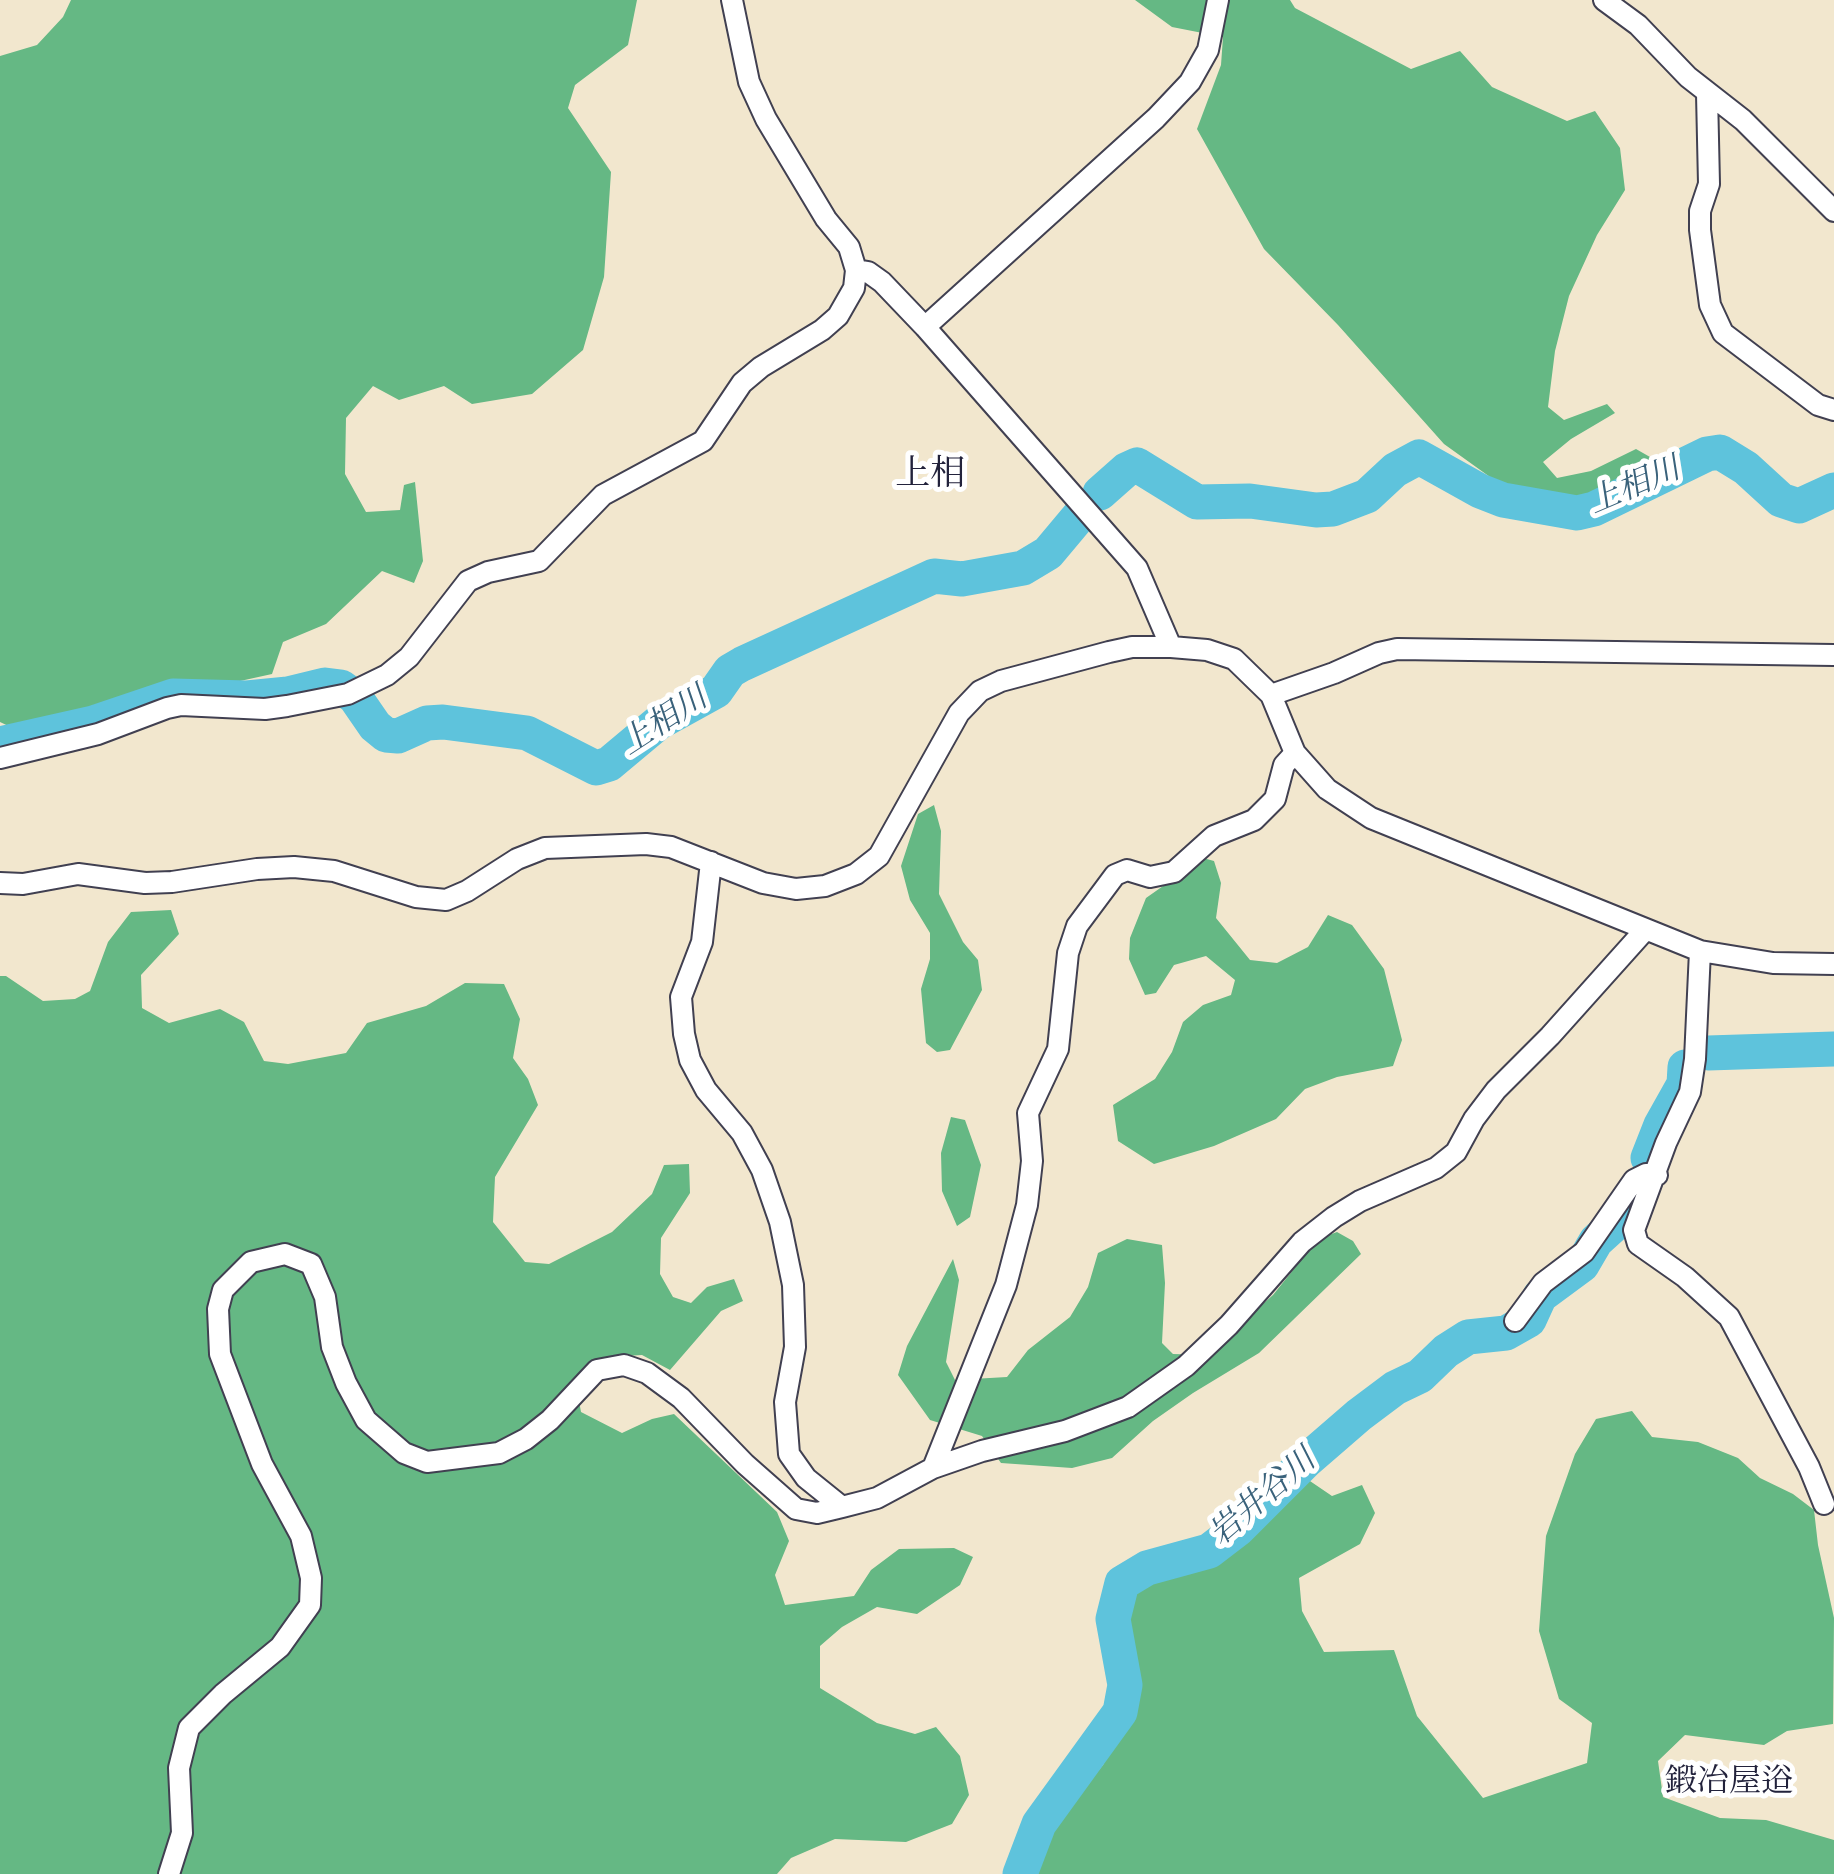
<!DOCTYPE html>
<html>
<head>
<meta charset="utf-8">
<style>
	body { margin:0 }
	canvas { display:block; background:#f2e7ce }
</style>
</head>
<body>
<canvas width="1834" height="1874"></canvas>
<script>
const ctx = document.querySelector('canvas').getContext('2d');
ctx.lineJoin = 'round';
function fillPath(path, color) { ctx.fillStyle = color; ctx.fill(path, 'evenodd'); }
const toPath = rows => new Path2D(rows.map(r => 'M' + r).join(''));
function trace(path, color, width, dash) { ctx.strokeStyle = color; ctx.lineWidth = width; ctx.lineCap = dash ? 'butt' : 'round'; ctx.setLineDash(dash || []); ctx.stroke(path); }
function drawText(font, color, halo, rows, align = 'center') {
  ctx.font = font + ' "IM FELL Double Pica","Noto Serif JP",serif'; ctx.lineWidth = 10; ctx.setLineDash([]); ctx.textBaseline = 'middle'; ctx.strokeStyle = halo; ctx.fillStyle = color; for (const [text, x, y, turn = 0] of rows) {
    ctx.save(); ctx.translate(x, y); ctx.rotate((+turn || 0) * Math.PI / 180); ctx.textAlign = isNaN(turn) ? turn : align; if (halo) ctx.strokeText(text, 0, 0); ctx.fillText(text, 0, 0); ctx.restore();
  }
}
fillPath(toPath([
	[71,0,637,0,628,45,575,85,568,108,611,172,604,277,583,350,532,394,472,404,444,386,399,400,373,386,346,418,345,474,366,512,400,510,404,485,415,482,423,561,414,583,382,571,326,624,283,642,272,674,231,683,160,687,87,715,19,731,0,722,0,56,37,45,63,17],
	[1135,0,1290,0,1295,8,1411,69,1460,51,1492,87,1567,121,1595,111,1620,148,1625,190,1597,235,1569,296,1555,351,1548,407,1564,420,1607,404,1615,413,1571,439,1543,462,1557,478,1591,471,1636,449,1664,465,1581,503,1540,499,1490,477,1444,444,1338,325,1264,249,1197,129,1221,65,1223,37,1172,27],
	[934,805,941,831,939,894,963,942,978,960,982,990,950,1050,937,1052,926,1043,921,989,930,959,930,933,910,900,901,866,918,814],
	[1203,858,1214,861,1221,883,1216,918,1250,960,1277,963,1308,947,1328,915,1352,925,1384,969,1402,1040,1393,1066,1337,1077,1305,1089,1276,1119,1214,1146,1154,1164,1118,1141,1113,1105,1155,1079,1172,1052,1183,1022,1203,1005,1231,995,1235,980,1206,956,1174,965,1156,993,1145,995,1129,959,1130,938,1146,898],
	[171,910,179,934,141,975,142,1008,169,1023,220,1009,244,1022,264,1061,288,1064,346,1053,367,1023,426,1006,465,983,504,984,520,1019,513,1058,528,1079,538,1105,495,1177,493,1222,525,1262,549,1264,612,1232,652,1194,664,1165,689,1164,690,1193,661,1238,660,1274,673,1297,691,1303,707,1287,734,1279,743,1301,721,1311,670,1370,642,1355,607,1357,576,1384,581,1412,622,1433,652,1419,674,1414,777,1512,789,1541,775,1575,785,1605,854,1596,871,1570,899,1549,954,1548,973,1557,960,1585,917,1614,877,1607,842,1627,820,1646,820,1688,877,1723,915,1734,936,1727,960,1756,969,1795,952,1824,906,1842,835,1839,791,1858,777,1874,0,1874,0,976,6,976,43,1001,75,999,90,991,108,942,131,912],
	[951,1117,965,1120,981,1165,970,1217,957,1226,942,1191,941,1153],
	[1337,1232,1353,1241,1361,1254,1259,1353,1193,1393,1153,1421,1112,1458,1072,1468,1001,1463,982,1436,930,1420,898,1375,907,1346,953,1259,959,1280,946,1362,955,1380,1007,1377,1028,1350,1070,1317,1088,1287,1098,1253,1127,1239,1162,1245,1165,1283,1162,1343,1173,1354,1206,1355,1273,1295,1318,1239],
	[1632,1411,1652,1437,1698,1442,1738,1458,1760,1478,1793,1494,1814,1510,1818,1545,1834,1618,1833,1724,1787,1731,1764,1745,1685,1735,1658,1761,1663,1797,1720,1818,1766,1820,1834,1840,1834,1874,1032,1874,1045,1836,1103,1765,1138,1693,1124,1634,1131,1588,1157,1571,1216,1556,1307,1479,1332,1496,1362,1485,1375,1513,1360,1544,1299,1578,1302,1611,1324,1652,1394,1650,1417,1716,1483,1798,1587,1763,1592,1723,1559,1699,1539,1631,1546,1536,1575,1454,1596,1419]
]), '#65b884');
trace(toPath([
	[1100,493,1126,470,1137,465,1197,502,1250,501,1316,510,1333,509,1367,496,1395,470,1419,457,1480,491,1503,500,1577,513,1594,509,1707,454,1720,452,1746,468,1781,500,1799,506,1834,490],
	[0,744,93,723,173,696,247,698,288,694,325,685,341,687,355,697,375,726,386,735,398,736,427,723,443,722,527,733,596,768,609,764,658,723,716,691,730,671,742,664,934,576,962,579,1023,568,1048,553,1079,516],
	[1708,1053,1834,1049],
	[1648,1158,1661,1125,1684,1084,1685,1067],
	[1020,1874,1039,1824,1120,1712,1125,1685,1113,1619,1122,1583,1147,1568,1209,1551,1239,1528,1307,1460,1359,1415,1395,1388,1420,1376,1446,1351,1468,1337,1506,1333,1529,1320,1540,1296,1582,1265,1596,1241,1618,1221,1635,1195]
]), '#5ec3dc', 35);
const minor = toPath([
	[1604,0,1638,25,1688,77,1743,120,1834,211],
	[1707,94,1709,184,1700,211,1700,230,1710,305,1723,333,1818,405,1834,410],
	[856,270,868,272,882,282,925,327,1137,568,1171,647],
	[925,327,1156,118,1190,82,1208,50,1218,0],
	[1271,695,1334,673,1379,653,1397,649,1834,655],
	[0,758,98,734,167,708,181,705,265,709,287,706,348,694,387,675,409,657,468,581,488,572,539,561,603,495,703,441,742,383,761,367,822,330,838,316,854,288,856,270,849,247,826,219,766,119,749,82,732,0],
	[711,862,702,942,681,997,684,1034,690,1060,706,1090,742,1133,762,1170,780,1222,793,1285,795,1347,785,1402,789,1454,806,1478,842,1507],
	[0,883,23,884,78,874,145,883,172,882,257,869,294,867,334,871,416,897,446,900,467,891,517,859,545,848,646,844,671,847,763,883,796,889,825,886,856,874,879,856,959,713,980,691,1001,681,1109,652,1132,647,1171,647,1207,650,1234,659,1271,695,1295,753,1327,789,1371,818,1700,951,1773,963,1834,964],
	[1700,951,1695,1059,1690,1092,1666,1143,1634,1230,1638,1244,1685,1277,1729,1317,1809,1467,1824,1504],
	[1515,1321,1543,1283,1584,1252,1634,1180,1646,1174,1657,1175],
	[933,1468,1006,1285,1027,1205,1032,1161,1028,1113,1058,1049,1068,953,1077,926,1115,875,1127,870,1150,877,1174,872,1214,836,1254,820,1275,799,1284,765,1295,753],
	[169,1874,182,1833,179,1768,189,1728,223,1694,280,1647,310,1605,311,1578,301,1536,262,1464,220,1354,218,1309,223,1290,251,1262,285,1254,311,1264,325,1297,332,1347,346,1383,366,1420,404,1453,427,1462,499,1453,526,1439,550,1420,597,1370,624,1365,647,1373,681,1398,745,1464,796,1509,817,1513,842,1507,877,1498,933,1468,982,1451,1065,1431,1128,1407,1186,1366,1229,1325,1302,1242,1334,1217,1360,1201,1436,1168,1456,1152,1474,1119,1496,1090,1550,1036,1645,930]
]);
trace(minor, '#414051', 24);
trace(minor, '#fff', 20);
drawText('italic 32px', '#3a627b', '#fff', [
	["上相川",1635,488,-23],
	["上相川",665,723,-33],
	["岩井谷川",1264,1499,-41]
]);
drawText('32px', '#22223b', '#fff', [
	["鍛冶屋逧",1729,1784]
]);
drawText('35px', '#22223b', '#fff', [
	["上相",930,476]
]);
</script>
</body>
</html>
